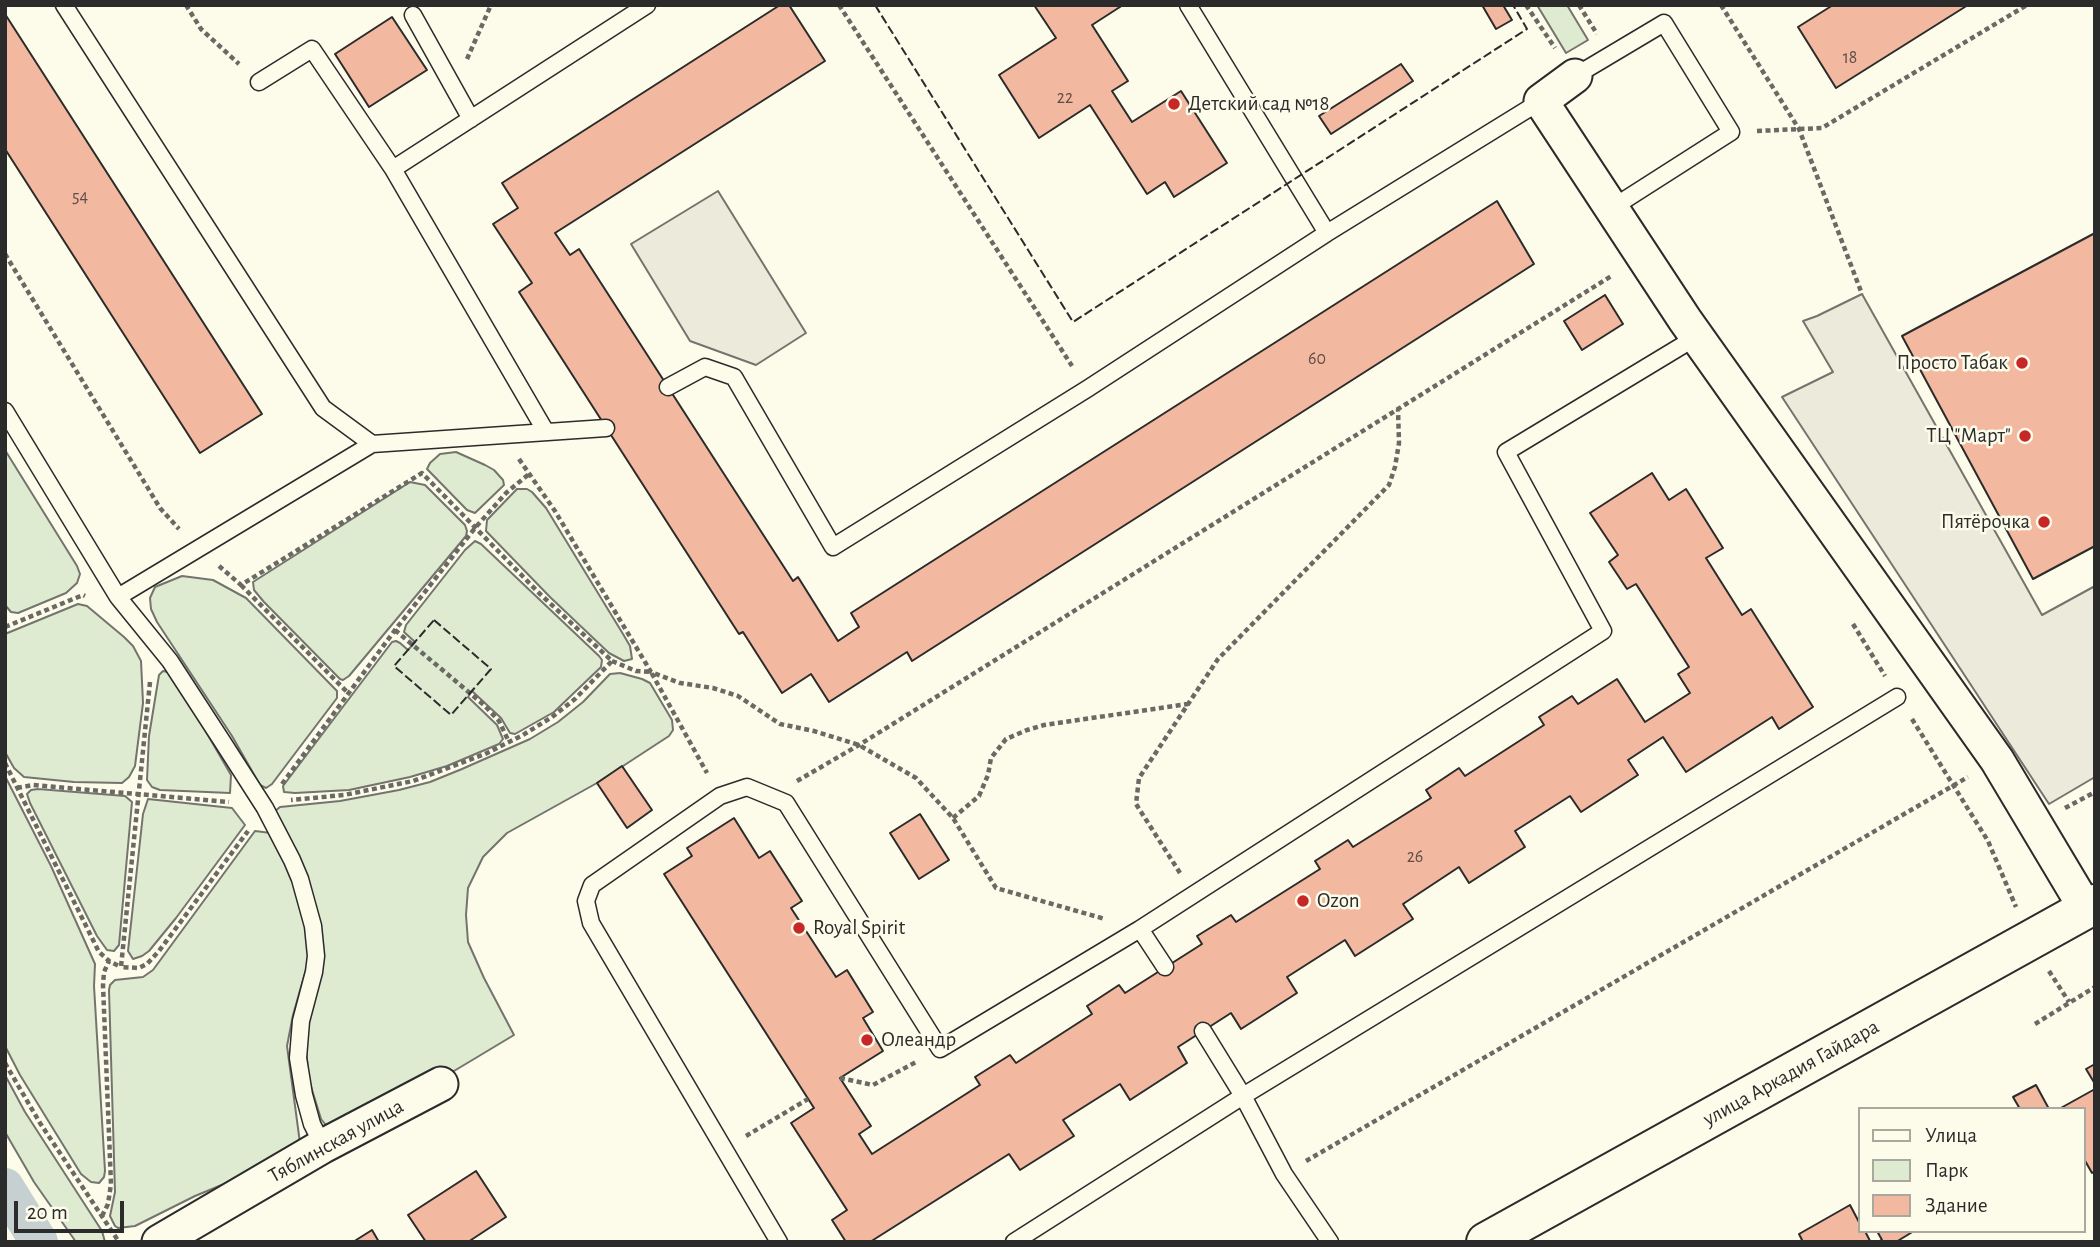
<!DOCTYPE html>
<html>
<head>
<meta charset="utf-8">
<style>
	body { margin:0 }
	#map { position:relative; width:2100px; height:1247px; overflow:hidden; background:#fdfbea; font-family:"Alegreya Sans",sans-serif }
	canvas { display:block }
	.frame { position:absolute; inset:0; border:7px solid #2b2b2b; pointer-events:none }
	.legend { position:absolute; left:1858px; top:1107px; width:228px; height:126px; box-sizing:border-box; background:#fdfbea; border:2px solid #a9a89e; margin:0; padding:9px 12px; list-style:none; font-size:21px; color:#2b2b2b }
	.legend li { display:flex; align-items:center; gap:14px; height:35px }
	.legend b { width:35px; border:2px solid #a9a89e }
	.scale { position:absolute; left:14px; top:1201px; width:110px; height:32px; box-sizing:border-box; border:4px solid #2b2b2b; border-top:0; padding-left:9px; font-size:21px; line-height:24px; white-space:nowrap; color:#2b2b2b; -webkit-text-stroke:5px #fdfbea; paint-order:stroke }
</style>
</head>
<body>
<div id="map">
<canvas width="2100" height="1247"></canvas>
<div class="frame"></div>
<ul class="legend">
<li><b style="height:9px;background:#fdfbea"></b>Улица</li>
<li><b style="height:19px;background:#deebd1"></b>Парк</li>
<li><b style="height:19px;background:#f2b8a0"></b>Здание</li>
</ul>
<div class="scale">20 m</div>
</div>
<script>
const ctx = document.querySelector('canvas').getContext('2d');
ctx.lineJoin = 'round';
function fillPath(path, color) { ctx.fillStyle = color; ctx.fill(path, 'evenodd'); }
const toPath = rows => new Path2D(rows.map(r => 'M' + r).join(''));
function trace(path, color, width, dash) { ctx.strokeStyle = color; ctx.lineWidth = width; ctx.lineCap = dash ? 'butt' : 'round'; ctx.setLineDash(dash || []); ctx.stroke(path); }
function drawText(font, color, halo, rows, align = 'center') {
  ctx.font = font + ' "Alegreya Sans",sans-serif'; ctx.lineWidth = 5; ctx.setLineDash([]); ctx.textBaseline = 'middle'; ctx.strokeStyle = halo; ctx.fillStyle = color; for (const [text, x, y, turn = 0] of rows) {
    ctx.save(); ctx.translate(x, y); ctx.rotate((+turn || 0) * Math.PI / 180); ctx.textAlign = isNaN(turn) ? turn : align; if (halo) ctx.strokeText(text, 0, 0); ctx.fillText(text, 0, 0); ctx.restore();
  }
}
const green = toPath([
	[1537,5,1567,5,1588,40,1566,53,1537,5],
	[5,450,77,566,80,574,77,583,66,593,18,613,11,612,5,605,5,450],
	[456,452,485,465,494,470,503,480,504,485,475,513,467,510,427,469,430,463,440,454,456,452],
	[410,482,425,485,465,525,467,531,466,536,349,676,343,680,340,679,264,602,254,590,253,582,410,482],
	[517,489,527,489,532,492,546,508,623,634,630,646,632,659,624,661,609,653,550,597,486,531,487,520,517,489],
	[475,541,481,544,599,656,602,660,601,667,554,712,515,734,510,733,501,718,472,691,468,697,497,725,503,739,499,744,447,766,410,777,349,790,295,793,284,792,283,786,392,642,396,641,400,643,408,650,415,642,404,632,406,625,465,550,475,541],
	[182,576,213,580,246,598,337,691,337,698,287,764,272,784,266,788,260,785,232,736,157,622,151,609,150,598,155,587,182,576],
	[78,604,87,606,124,637,133,646,141,661,143,703,135,766,129,777,122,783,74,782,24,777,14,768,5,752,5,634,78,604],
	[163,671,172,673,231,775,230,793,160,790,152,787,147,780,149,736,159,675,163,671],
	[620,673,642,679,650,683,672,720,673,730,669,736,597,783,507,833,483,857,468,888,466,915,468,942,484,978,514,1035,454,1071,419,1083,329,1129,321,1119,309,1080,305,1038,322,963,323,947,321,929,311,890,274,812,280,807,340,801,399,790,430,782,462,769,530,739,558,722,583,702,610,674,620,673],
	[5,776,51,866,95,964,94,986,105,1171,104,1177,99,1183,91,1182,81,1174,20,1075,5,1046,5,776],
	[38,789,125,796,132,802,119,945,114,951,107,950,97,936,30,803,27,794,31,790,38,789],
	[148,799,232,808,245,825,176,918,149,951,142,956,133,959,128,951,143,814,148,799],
	[255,831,271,833,300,894,311,952,293,1015,287,1046,300,1143,258,1170,195,1196,135,1226,118,1228,115,1226,110,1216,115,1192,109,990,110,985,115,980,143,977,153,970,255,831],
	[5,1075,25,1112,102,1231,105,1242,76,1242,34,1182,5,1132,5,1075]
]);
fillPath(green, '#deebd1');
trace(green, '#74746e', 2);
const parking = toPath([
	[718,191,806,333,756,365,690,341,631,244,718,191],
	[1862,294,2042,615,2095,586,2095,777,2049,804,1782,397,1833,372,1803,321,1817,316,1862,294]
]);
fillPath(parking, '#eceadb');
trace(parking, '#74746e', 2);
trace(toPath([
	[5,1187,39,1242]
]), '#c7d0d0', 38);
const building = toPath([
	[780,5,789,5,825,61,555,233,570,255,579,249,793,581,798,577,838,641,859,627,851,613,1497,201,1534,264,912,661,907,652,829,702,811,674,782,693,743,632,739,634,519,292,532,283,493,224,518,208,502,183,780,5],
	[1034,5,1123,5,1092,25,1128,81,1112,91,1132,122,1181,91,1227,163,1174,197,1165,182,1147,194,1090,105,1039,138,999,75,1056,38,1034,5],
	[1482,5,1503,5,1512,20,1496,29,1482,5],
	[1833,5,1968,5,1836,88,1798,27,1833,5],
	[5,14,262,414,200,453,5,149,5,14],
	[392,17,427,70,369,107,335,54,392,17],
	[1401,64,1413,81,1331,134,1319,116,1401,64],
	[2095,233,2095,546,2033,579,1902,336,2095,233],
	[1605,295,1623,324,1582,350,1564,321,1605,295],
	[1652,473,1669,500,1686,489,1723,548,1706,558,1742,615,1751,609,1813,707,1779,729,1772,717,1686,772,1663,737,1628,760,1638,775,1581,812,1570,796,1515,831,1525,847,1469,883,1459,867,1403,904,1413,919,1355,956,1345,940,1287,977,1297,993,1241,1029,1231,1013,1178,1047,1187,1063,1130,1100,1120,1084,1063,1120,1074,1136,1020,1170,1009,1154,870,1242,846,1242,832,1220,847,1210,791,1123,814,1108,664,874,692,856,687,848,734,818,759,858,770,851,802,901,791,908,836,977,847,970,873,1012,863,1018,883,1051,840,1078,871,1126,859,1134,872,1154,980,1085,975,1077,1010,1055,1016,1063,1092,1014,1087,1006,1119,985,1125,993,1202,944,1197,936,1231,915,1236,922,1320,869,1315,861,1348,840,1353,847,1431,798,1426,790,1459,768,1465,776,1544,725,1539,717,1572,696,1578,704,1617,679,1645,722,1690,693,1678,674,1689,667,1636,584,1627,589,1609,562,1618,555,1590,513,1652,473],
	[622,766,652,810,627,828,597,783,622,766],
	[920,814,949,860,919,879,890,833,920,814],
	[2095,1064,2095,1084,2086,1069,2095,1064],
	[2036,1085,2049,1109,2020,1109,2013,1097,2036,1085],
	[2095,1089,2095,1171,2092,1173,2084,1159,2084,1109,2059,1109,2095,1089],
	[476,1171,506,1217,468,1242,426,1242,408,1215,476,1171],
	[1850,1205,1860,1224,1860,1231,1865,1231,1870,1241,1803,1242,1799,1234,1850,1205],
	[372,1230,379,1242,353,1242,372,1230],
	[1877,1231,1914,1231,1896,1242,1878,1242,1882,1240,1877,1231]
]);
fillPath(building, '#f2b8a0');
trace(building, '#2b2b2b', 2);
const service = toPath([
	[64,5,323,408,372,444,606,428],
	[1188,5,1327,233],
	[413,15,471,119],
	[1575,76,1664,23,1731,132,1612,208],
	[259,82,312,49,393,169],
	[668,387,705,367,734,377,833,547,1087,389,1327,233,1541,101],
	[5,411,118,597,372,444],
	[546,432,393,169,647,5],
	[118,597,170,661,222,741,265,808,292,860,300,879,313,926,316,956,314,972,301,1021,298,1058,304,1095,312,1124,323,1146],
	[1165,967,1140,929,1603,631,1506,452,1698,336],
	[1203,1031,1243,1096,1284,1174,1330,1242],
	[779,1242,591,923,586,901,592,885,720,796,747,787,786,803,940,1049,1140,929],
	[1014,1242,1243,1096,1897,697]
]);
const minor = toPath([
	[1575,76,1541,101,1685,320,1997,760,2086,909],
	[159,1242,323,1146,441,1084]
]);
const primary = toPath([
	[1486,1242,2095,904]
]);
trace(service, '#2b2b2b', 19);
trace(minor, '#2b2b2b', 37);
trace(primary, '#2b2b2b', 42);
trace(toPath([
	[186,5,201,29,239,64],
	[839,5,1072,366],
	[1526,5,1555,48],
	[1579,5,1597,34],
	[1721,5,1799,129,1862,294],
	[467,59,491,5],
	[1757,131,1822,128,2027,5],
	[5,254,160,508,179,529],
	[519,459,555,511,651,672,680,683,713,688,738,696,780,724,814,731,859,745,916,778,953,818,996,888,1105,919],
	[219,566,241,585,422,473,539,593,612,661,575,699,552,717,523,735,485,754,413,781,344,795,291,800],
	[241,585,348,693],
	[1853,624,1885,676],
	[5,627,83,595,85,596],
	[395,630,484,705,499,721,509,742],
	[612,661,636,671,651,672,707,773],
	[150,682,121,967,139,968,147,964,159,951,248,831],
	[1912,719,1988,841,2016,907],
	[5,763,99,952,109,961,121,967],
	[797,781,859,745,1613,275],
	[282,784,395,630,475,528,506,493,529,474],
	[17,788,33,785,229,802],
	[2065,808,2095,792],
	[953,818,979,796,988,775,991,758,1006,739,1027,730,1044,725,1188,704],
	[1180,873,1136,804,1139,778,1218,659,1389,485,1395,467,1399,443,1398,409],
	[2049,971,2069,1002],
	[2035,1024,2095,987],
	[5,1063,40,1123,119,1242],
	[840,1078,873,1085,918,1061],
	[746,1136,808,1099],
	[1306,1161,1968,777],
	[102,1216,108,1204,111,1184,103,985,104,972,109,961]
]), '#6a6964', 4.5, [5, 3.5]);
trace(service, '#fdfbea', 16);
trace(minor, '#fdfbea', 33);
trace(primary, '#fdfbea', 38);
trace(toPath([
	[875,5,1073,322,1527,29,1513,5],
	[434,620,491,669,451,715,394,666,434,620]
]), '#2b2b2b', 2, [9, 3.5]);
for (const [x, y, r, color] of [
	[1174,104,7,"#c62828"],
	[2022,363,7,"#c62828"],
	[2025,436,7,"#c62828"],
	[2044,522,7,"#c62828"],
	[1303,901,7,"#c62828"],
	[799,928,7,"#c62828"],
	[867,1040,7,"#c62828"]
]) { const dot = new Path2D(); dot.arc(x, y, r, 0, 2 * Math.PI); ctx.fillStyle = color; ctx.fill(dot); trace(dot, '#fdfbea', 2.5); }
drawText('18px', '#5d4e48', null, [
	["18",1850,58],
	["22",1065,98],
	["54",80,197],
	["60",1317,359],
	["26",1415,857]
]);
drawText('21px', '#2b2b2b', '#fdfbea', [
	["Детский сад №18",1188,104],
	["Просто Табак",2008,363,"right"],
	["ТЦ \"Март\"",2011,436,"right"],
	["Пятёрочка",2030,522,"right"],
	["Ozon",1317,901],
	["Royal Spirit",813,928],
	["Олеандр",881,1040]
], 'left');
drawText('21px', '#2b2b2b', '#fdfbea', [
	["улица Аркадия Гайдара",1791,1073,-29],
	["Тяблинская улица",336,1141,-29]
]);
</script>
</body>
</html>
